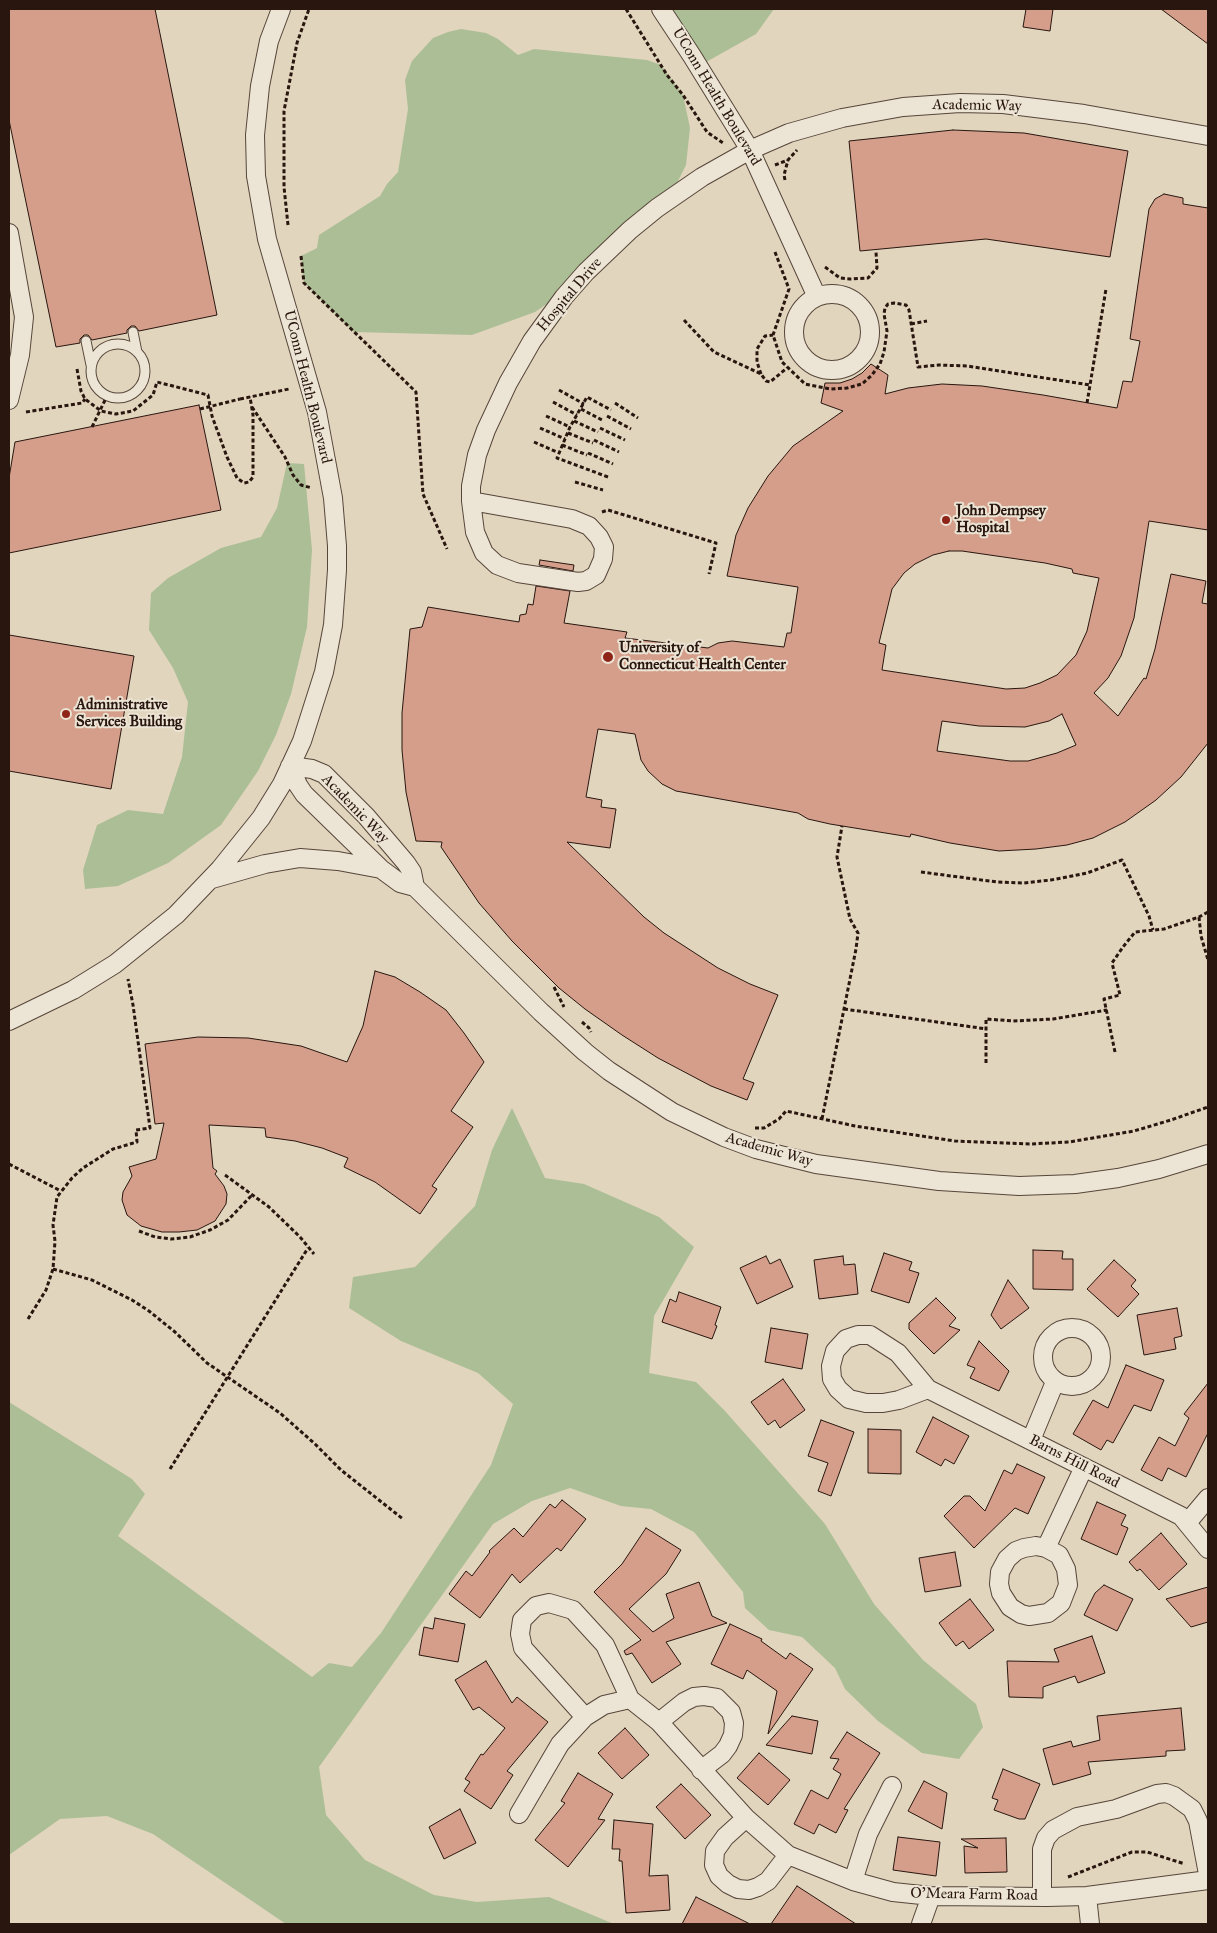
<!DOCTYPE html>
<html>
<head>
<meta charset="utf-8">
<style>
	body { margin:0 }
	#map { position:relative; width:1217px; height:1933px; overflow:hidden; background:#e1d5bd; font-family:"IM FELL Great Primer",serif }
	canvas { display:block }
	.frame { position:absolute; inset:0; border:10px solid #28160f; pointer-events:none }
</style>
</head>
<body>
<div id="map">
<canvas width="1217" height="1933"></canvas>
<div class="frame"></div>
</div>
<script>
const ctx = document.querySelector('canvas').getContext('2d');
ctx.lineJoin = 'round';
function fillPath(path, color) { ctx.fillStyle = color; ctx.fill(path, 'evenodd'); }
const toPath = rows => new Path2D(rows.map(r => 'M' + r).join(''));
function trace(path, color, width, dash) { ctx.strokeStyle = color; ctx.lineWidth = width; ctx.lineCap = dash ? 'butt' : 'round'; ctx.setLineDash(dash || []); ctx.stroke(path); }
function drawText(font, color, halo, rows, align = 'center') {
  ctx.font = font + ' "IM FELL Great Primer",serif'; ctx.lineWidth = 4; ctx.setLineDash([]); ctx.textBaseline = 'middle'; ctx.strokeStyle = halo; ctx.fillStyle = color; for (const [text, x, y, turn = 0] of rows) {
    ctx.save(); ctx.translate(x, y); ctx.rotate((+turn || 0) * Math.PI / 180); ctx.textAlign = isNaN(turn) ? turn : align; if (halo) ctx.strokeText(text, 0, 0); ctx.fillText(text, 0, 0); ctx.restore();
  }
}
fillPath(toPath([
	[657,9,774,9,756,34,699,66],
	[461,29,486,33,498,39,518,55,534,49,647,60,661,65,683,95,690,128,686,165,675,187,569,289,535,312,472,335,354,332,304,283,301,256,317,248,319,235,380,196,387,184,398,172,408,109,405,80,412,61,433,38,448,32],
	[287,463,304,464,312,550,307,627,291,694,276,735,258,771,221,825,168,863,118,886,85,889,83,870,97,825,128,810,163,814,182,757,188,702,173,668,149,630,151,593,168,578,221,548,261,537,277,508],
	[512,1108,545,1178,584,1184,659,1217,694,1247,654,1316,649,1373,696,1382,725,1411,825,1524,874,1604,923,1660,976,1704,983,1727,959,1759,922,1753,878,1721,845,1689,835,1668,802,1637,769,1630,745,1608,743,1592,694,1532,651,1509,621,1506,570,1488,532,1501,493,1524,319,1767,326,1815,365,1860,434,1895,477,1902,549,1897,614,1924,286,1924,153,1834,107,1816,60,1819,9,1855,9,1402,132,1479,145,1494,118,1536,312,1677,329,1663,352,1667,381,1633,491,1465,513,1404,478,1373,401,1341,349,1308,353,1277,415,1267,475,1206,492,1150]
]), '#acbe96');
const building = toPath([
	[9,9,155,9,217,315,139,331,135,326,131,326,127,330,127,333,92,340,88,335,84,335,80,339,80,343,56,347,9,120,9,9],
	[1026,9,1053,9,1050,31,1023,27,1026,9],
	[1161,9,1208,9,1208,44,1161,9],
	[953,130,1024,133,1128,151,1110,257,986,239,860,251,849,141,953,130],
	[1164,194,1183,198,1183,204,1208,208,1208,530,1149,521,1134,618,1121,656,1108,678,1094,693,1118,716,1144,678,1146,679,1155,649,1171,574,1206,581,1202,603,1208,604,1208,743,1181,777,1156,800,1125,822,1093,838,1067,845,1036,849,999,851,950,843,911,834,910,837,830,824,808,819,798,813,676,791,662,784,648,771,641,760,635,734,598,729,586,797,602,800,601,807,616,809,610,848,567,842,644,917,664,933,718,968,750,984,778,995,743,1079,754,1083,747,1100,711,1086,658,1058,622,1035,585,1009,559,988,512,941,479,903,441,847,442,842,416,841,406,792,402,750,402,713,410,629,422,627,428,607,519,622,520,615,526,614,528,604,533,605,536,586,570,591,564,623,627,632,625,638,708,648,718,643,732,641,784,647,787,633,791,633,798,587,727,576,736,535,748,508,768,476,793,446,843,411,821,403,825,383,840,383,852,379,862,373,871,364,888,375,885,394,908,388,942,384,982,386,1043,395,1117,408,1123,381,1132,382,1140,341,1130,339,1149,209,1155,199,1164,194],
	[949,551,962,551,1045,563,1072,569,1073,573,1099,578,1087,631,1076,655,1057,675,1040,683,1025,688,1006,689,882,670,886,645,879,643,892,589,904,573,915,564,933,555,949,551],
	[1062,714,1076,745,1057,753,1028,761,1010,761,937,751,942,721,979,726,1025,727,1049,721,1062,714],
	[199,405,221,510,9,553,9,478,15,442,199,405],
	[540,560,574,565,573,571,539,565,540,560],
	[9,635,134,656,111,789,9,771,9,635],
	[375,971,395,977,420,992,446,1010,464,1033,484,1062,451,1111,473,1127,432,1186,437,1189,420,1214,375,1182,344,1167,348,1158,322,1148,295,1141,266,1137,265,1128,209,1125,213,1168,217,1171,215,1174,224,1186,227,1194,226,1204,215,1221,197,1230,179,1232,162,1232,141,1226,127,1215,122,1200,123,1192,132,1176,129,1167,156,1159,164,1123,155,1124,145,1044,198,1037,248,1038,301,1046,347,1062,363,1026,375,971],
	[1033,1250,1063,1251,1062,1259,1073,1259,1073,1290,1033,1289,1033,1250],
	[884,1253,912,1262,909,1270,919,1273,909,1303,871,1291,884,1253],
	[766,1256,770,1264,780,1259,793,1287,757,1304,740,1268,766,1256],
	[843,1256,844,1265,855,1264,858,1294,819,1299,814,1260,843,1256],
	[1114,1260,1136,1280,1131,1286,1139,1294,1118,1317,1087,1289,1114,1260],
	[1008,1280,1029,1308,1001,1329,991,1315,1008,1280],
	[679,1292,721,1307,715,1325,717,1326,712,1339,662,1322,670,1299,676,1302,679,1292],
	[936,1298,956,1318,949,1326,960,1330,934,1354,909,1329,909,1323,936,1298],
	[1177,1308,1182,1336,1174,1338,1176,1349,1144,1355,1137,1315,1177,1308],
	[771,1328,808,1334,802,1369,765,1362,771,1328],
	[979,1341,1009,1371,999,1391,970,1378,975,1368,967,1365,979,1341],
	[1126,1365,1164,1380,1151,1411,1134,1405,1113,1443,1107,1440,1101,1450,1073,1434,1093,1400,1108,1408,1126,1365],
	[783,1379,805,1410,780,1428,775,1420,768,1425,751,1402,783,1379],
	[1208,1383,1208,1433,1186,1477,1168,1468,1162,1481,1141,1470,1159,1437,1175,1446,1189,1418,1184,1414,1208,1383],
	[933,1417,969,1436,954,1464,945,1459,941,1466,916,1452,933,1417],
	[821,1420,854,1432,831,1496,818,1491,828,1463,808,1456,821,1420],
	[868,1429,901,1430,901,1474,868,1473,868,1429],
	[1017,1464,1045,1477,1028,1514,1015,1508,974,1548,944,1516,964,1496,970,1496,985,1511,1004,1470,1012,1474,1017,1464],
	[562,1500,586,1519,561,1551,557,1548,520,1583,512,1574,480,1618,449,1594,466,1571,472,1576,490,1552,489,1551,514,1528,523,1537,550,1504,555,1508,562,1500],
	[1097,1502,1126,1515,1121,1525,1128,1528,1117,1555,1081,1539,1097,1502],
	[646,1528,681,1550,666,1574,629,1609,653,1632,674,1618,666,1594,699,1582,712,1616,727,1623,666,1642,681,1664,652,1683,632,1653,626,1655,624,1651,641,1640,594,1592,622,1564,646,1528],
	[1161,1533,1187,1564,1159,1590,1140,1569,1137,1571,1129,1562,1161,1533],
	[955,1552,961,1586,925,1592,919,1558,955,1552],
	[1104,1585,1133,1599,1117,1631,1084,1615,1095,1593,1104,1585],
	[1208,1587,1208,1622,1191,1627,1166,1599,1208,1587],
	[970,1599,994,1630,969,1649,963,1641,956,1646,939,1623,970,1599],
	[435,1618,465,1624,458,1662,419,1655,424,1627,433,1629,435,1618],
	[730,1624,762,1639,761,1641,786,1659,790,1653,813,1669,768,1734,777,1691,747,1670,743,1679,711,1664,730,1624],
	[1092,1636,1105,1673,1078,1683,1075,1676,1043,1687,1043,1698,1009,1697,1007,1661,1059,1662,1054,1649,1092,1636],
	[486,1661,512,1703,517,1697,548,1722,507,1771,513,1775,491,1809,464,1791,470,1782,465,1779,481,1754,483,1755,505,1728,479,1707,473,1710,455,1680,486,1661],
	[1181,1708,1185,1750,1166,1751,1166,1756,1088,1762,1091,1774,1053,1785,1043,1749,1071,1741,1073,1747,1100,1740,1097,1716,1181,1708],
	[792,1716,818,1721,812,1754,766,1745,792,1716],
	[625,1728,649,1755,622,1779,598,1753,625,1728],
	[847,1732,880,1753,844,1809,848,1810,836,1833,819,1824,814,1834,794,1824,811,1790,828,1799,841,1774,833,1769,839,1759,830,1758,847,1732],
	[759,1753,790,1780,768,1805,737,1778,759,1753],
	[1003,1769,1040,1784,1025,1819,1019,1819,994,1810,998,1800,992,1798,1003,1769],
	[578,1773,613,1794,598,1819,605,1820,568,1867,535,1840,565,1803,561,1801,578,1773],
	[924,1781,947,1793,942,1829,908,1811,924,1781],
	[681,1784,711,1815,685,1839,656,1807,681,1784],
	[460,1809,476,1843,444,1859,429,1827,460,1809],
	[614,1820,653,1824,649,1876,668,1875,670,1910,626,1913,622,1861,619,1861,620,1849,612,1849,614,1820],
	[898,1837,940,1842,936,1876,893,1870,898,1837],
	[1006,1838,1007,1872,965,1873,964,1846,978,1848,961,1839,1006,1838],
	[797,1886,856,1924,771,1924,797,1886],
	[696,1897,750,1924,682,1924,696,1897]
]);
fillPath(building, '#d49e8b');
trace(building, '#28160f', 1);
const lane = toPath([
	[133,332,137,352],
	[86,341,91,365],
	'91 371a27 27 0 1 1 54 0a27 27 0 1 1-54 0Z'
]);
const street = toPath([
	[661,9,692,56,750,150,817,297],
	[9,233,24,317,20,355,9,400],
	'794 332a38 38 0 1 1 76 0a38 38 0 1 1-76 0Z',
	[471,501,572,519,589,526,599,537,604,547,603,559,596,575,586,581,578,582,518,573,497,565,484,553,475,532,471,501,471,486,477,455,486,430,508,383,532,341,564,297,586,272,630,230,657,208,702,177,750,150,789,133,842,118,903,107,960,103,1003,104,1084,114,1208,136],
	[212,879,265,864,300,858,338,861,381,869],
	[415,887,400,883,381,869,304,794,298,785,290,766,312,769,324,774,366,816,406,863,412,872,415,887,541,1012,585,1052,609,1071,672,1112,724,1137,756,1149,816,1164,939,1181,1019,1186,1075,1184,1118,1178,1159,1169,1208,1154],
	[9,1021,73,990,115,964,176,915,220,869,261,818,282,784,302,741,324,672,333,625,337,570,337,546,333,498,317,412,267,239,256,176,255,135,260,86,269,41,281,9],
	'1043 1357a29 29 0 1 1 58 0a29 29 0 1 1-58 0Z',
	[928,1389,899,1400,883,1403,866,1403,849,1399,838,1389,832,1379,831,1366,835,1351,846,1339,858,1335,870,1335,898,1353,928,1389,1181,1516,1208,1549],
	[1031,1440,1055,1382],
	[1187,1523,1208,1498],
	[1036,1546,1046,1548,1059,1555,1066,1569,1068,1585,1061,1603,1048,1613,1029,1616,1021,1614,1010,1607,1001,1593,999,1584,1000,1572,1007,1559,1016,1551,1024,1548,1036,1546],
	[1046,1548,1084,1467],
	[630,1699,604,1705,585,1717,523,1648,520,1634,522,1620,536,1606,549,1603,573,1610,605,1645,630,1699,659,1722,746,1818,788,1855,853,1881,893,1892,931,1896,1047,1897,1087,1896,1208,1880],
	[659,1722,684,1702,694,1697,704,1696,717,1698,731,1712,734,1723,733,1735,728,1746,722,1754,701,1770],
	[519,1814,560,1744,585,1717],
	[746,1818,725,1837,715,1851,714,1865,719,1876,728,1884,738,1889,749,1890,758,1887,768,1881,788,1855],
	[853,1881,868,1834,892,1786],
	[1087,1896,1090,1924],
	[1042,1897,1042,1849,1046,1838,1053,1830,1077,1817,1116,1809,1157,1794,1166,1793,1174,1796,1192,1809,1198,1821,1208,1874],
	[921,1924,931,1896]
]);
trace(lane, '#56463a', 11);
trace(street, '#56463a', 20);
trace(toPath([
	[626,9,667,75,683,95,707,132,723,143],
	[775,165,788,160],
	[785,180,784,175,788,160,797,150],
	[288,225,284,187,284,111,297,43,309,9],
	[775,252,789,289,773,335,782,362,805,384,830,389,847,388,862,384,872,375,880,364,884,352,887,331,884,314,885,308,888,304,894,303,906,305,909,310,918,367,939,365,967,366,1090,385],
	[301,256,304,283,416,392,423,494,447,549],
	[825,267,840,278,850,279,868,278,877,268,876,252],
	[684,320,714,352,761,374,766,381,770,382,787,368],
	[911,324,927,321],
	[77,369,81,391,85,399,101,411,116,414,133,411,153,395,157,382,208,395,212,416,227,457,237,478,244,483,249,482,253,477,253,415,250,397],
	[761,374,757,362,757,349,765,336,773,335],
	[559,390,584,404],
	[240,399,289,389],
	[553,402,577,415],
	[615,403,638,418],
	[1087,403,1106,289],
	[252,407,285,457,293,475,301,485,312,488],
	[581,409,604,421],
	[26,412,82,403,85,399],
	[546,416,570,427],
	[607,416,631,429],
	[574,421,598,432],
	[92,427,107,396],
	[540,428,565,439],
	[600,428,625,440],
	[568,433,593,443],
	[594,440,619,452],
	[534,442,559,453],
	[562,445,587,455],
	[588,453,613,464],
	[608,477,557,458,570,427,587,397,611,410],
	[575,482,603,490],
	[602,512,608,510,716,543,709,574],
	[921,872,997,882,1024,883,1051,880,1087,873,1122,860,1149,916,1153,930],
	[1199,917,1201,936,1208,960],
	[554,987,564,1007],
	[844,1009,987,1029],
	[582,1022,589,1028,591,1032],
	[1115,1052,1104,999,1120,995,1112,963,1123,947,1135,932,1164,929,1199,917,1208,912],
	[986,1063,986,1019,1013,1021,1053,1019,1107,1010],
	[822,1119,856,949,858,933,850,919,837,857,842,826],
	[755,1128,764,1128,779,1119,786,1111,855,1126,955,1141,1030,1144,1069,1142,1134,1131,1171,1120,1208,1107],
	[9,1164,61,1191],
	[225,1175,269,1207,300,1237,314,1254],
	[139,1231,155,1237,171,1239,190,1237,210,1230,228,1220,253,1194],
	[53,1269,92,1280,132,1300,149,1311,175,1332,207,1363,280,1413,315,1444,341,1470,403,1519],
	[28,1319,46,1290,53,1269,55,1241,53,1225,57,1197,72,1178,83,1168,113,1149,137,1142,136,1130,150,1128,133,1005,128,979],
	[170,1469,308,1248],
	[1068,1877,1132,1852,1147,1852,1185,1864]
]), '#28160f', 3, [4, 2.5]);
trace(lane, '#ece4d4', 9);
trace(street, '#ece4d4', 18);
trace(toPath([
	[200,409,240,399]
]), '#28160f', 3, [4, 2.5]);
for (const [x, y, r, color] of [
	[946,520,5,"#8f2418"],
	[608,657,6,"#8f2418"],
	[66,714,5,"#8f2418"]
]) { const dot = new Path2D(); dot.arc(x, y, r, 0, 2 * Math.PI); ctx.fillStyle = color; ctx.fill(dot); trace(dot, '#ece4d4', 2); }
drawText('15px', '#28160f', '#ece4d4', [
	["UConn Health Boulevard",716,97,59],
	["Academic Way",977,106,1],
	["Hospital Drive",570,295,-50],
	["UConn Health Boulevard",307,387,76],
	["Academic Way",355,809,46],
	["Academic Way",769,1150,16],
	["Barns Hill Road",1074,1462,27],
	["O'Meara Farm Road",974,1895,1]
]);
drawText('bold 15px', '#28160f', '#ece4d4', [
	["John Dempsey",956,511],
	["Hospital",956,528],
	["University of",619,648],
	["Connecticut Health Center",619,665],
	["Administrative",76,705],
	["Services Building",76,722]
], 'left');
</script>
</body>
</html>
